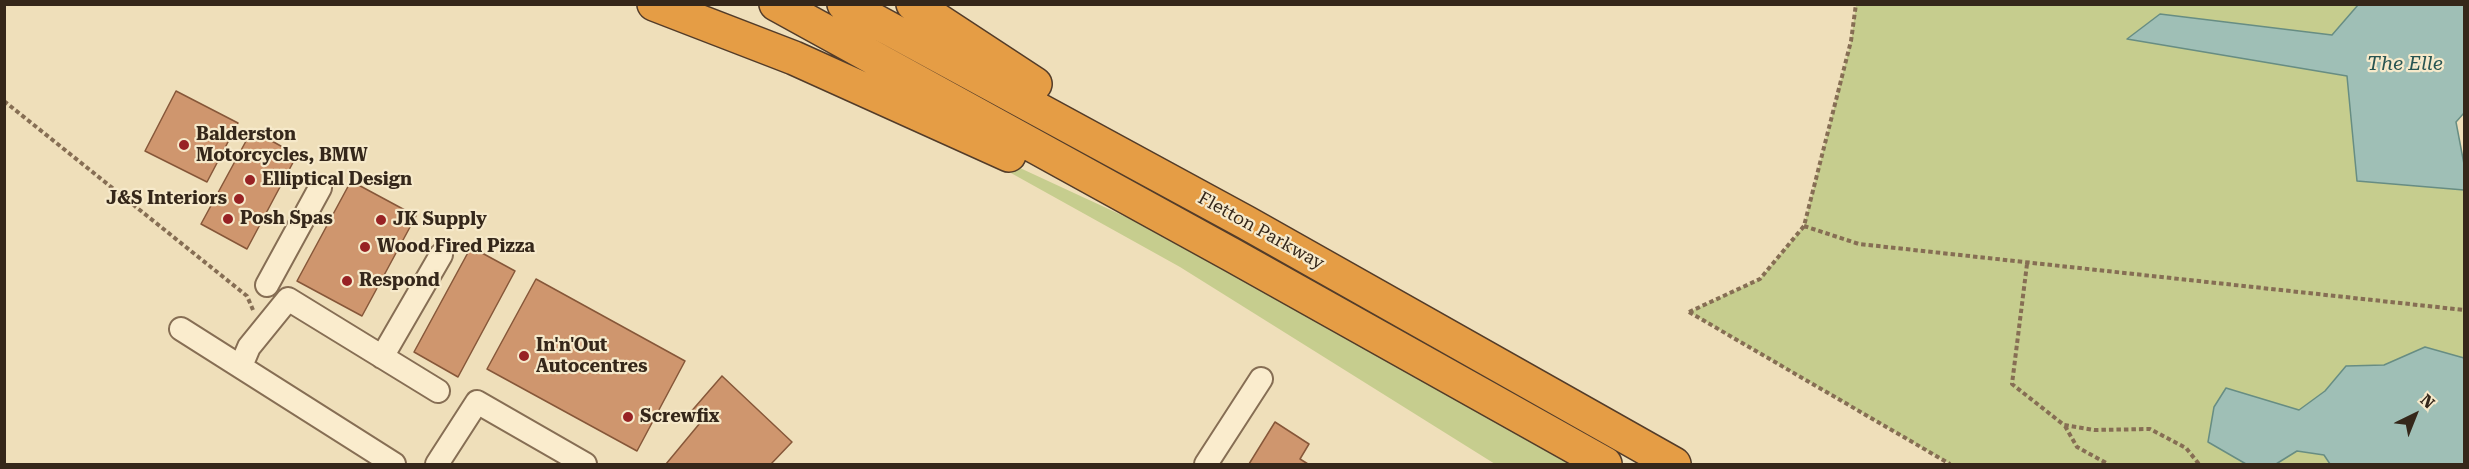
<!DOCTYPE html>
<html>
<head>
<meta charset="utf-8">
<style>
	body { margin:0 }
	#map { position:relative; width:2469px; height:469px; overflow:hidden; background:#efdfba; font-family:"Roboto Serif",serif }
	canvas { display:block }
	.frame { position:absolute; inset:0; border:6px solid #35271a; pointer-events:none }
	.north { position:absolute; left:2385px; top:385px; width:60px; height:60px; -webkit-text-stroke:4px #f6e9ca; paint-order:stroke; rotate:43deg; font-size:16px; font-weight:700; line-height:24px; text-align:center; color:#35271a }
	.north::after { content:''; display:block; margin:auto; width:21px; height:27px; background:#35271a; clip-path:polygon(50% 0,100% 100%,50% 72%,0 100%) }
</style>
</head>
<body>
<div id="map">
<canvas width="2469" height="469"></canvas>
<div class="frame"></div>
<div class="north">N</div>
</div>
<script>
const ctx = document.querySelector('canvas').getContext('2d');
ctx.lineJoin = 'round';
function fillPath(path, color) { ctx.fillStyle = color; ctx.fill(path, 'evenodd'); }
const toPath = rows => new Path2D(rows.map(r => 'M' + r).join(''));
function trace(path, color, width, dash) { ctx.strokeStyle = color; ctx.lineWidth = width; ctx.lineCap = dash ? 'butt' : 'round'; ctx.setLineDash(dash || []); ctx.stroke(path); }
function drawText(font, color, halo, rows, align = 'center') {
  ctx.font = font + ' "Roboto Serif",serif'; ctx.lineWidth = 4.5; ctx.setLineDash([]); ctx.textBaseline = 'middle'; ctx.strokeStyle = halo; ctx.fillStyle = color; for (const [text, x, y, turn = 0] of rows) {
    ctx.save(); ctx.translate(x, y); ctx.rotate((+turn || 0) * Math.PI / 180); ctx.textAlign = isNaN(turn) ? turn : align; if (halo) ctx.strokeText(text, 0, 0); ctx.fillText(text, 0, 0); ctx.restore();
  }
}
fillPath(toPath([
	[1856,5,2358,5,2332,35,2160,14,2127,39,2348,76,2357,181,2464,190,2464,358,2425,347,2384,365,2346,366,2325,391,2299,410,2226,389,2208,442,2246,464,1950,464,1689,312,1760,279,1804,226,1851,41],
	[912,118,1182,243,1582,464,1495,464,1180,267],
	[2297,451,2325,455,2330,464,2276,464]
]), '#c6cd8e');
const water = toPath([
	[2358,5,2464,5,2464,113,2456,122,2464,164,2464,190,2357,181,2347,76,2127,39,2160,14,2332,35,2358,5],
	[2425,347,2464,358,2464,464,2330,464,2324,455,2297,451,2276,464,2246,464,2208,442,2214,407,2226,388,2299,410,2325,391,2346,366,2384,365,2425,347]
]);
fillPath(water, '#9fbfb6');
trace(water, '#678d83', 1.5);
const building = toPath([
	[176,91,238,123,207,182,145,151,176,91],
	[252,130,297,155,247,249,201,224,252,130],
	[351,181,416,216,362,316,297,281,351,181],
	[471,247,515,271,458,377,414,352,471,247],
	[536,279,685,361,637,451,487,369,536,279],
	[722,376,792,442,771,464,666,464,700,423,689,414,722,376],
	[1275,422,1309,444,1300,459,1308,464,1249,464,1275,422]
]);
fillPath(building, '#cf966e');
trace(building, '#865739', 1.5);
const minor = toPath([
	[267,285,320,188],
	[181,329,394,464],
	[382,357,441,255],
	[241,366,249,347,288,299,438,391],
	[437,464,477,402,585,464],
	[1206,464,1261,379]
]);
const highway = toPath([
	[654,4,794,58,1009,155],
	[776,4,1232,255,1605,464],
	[844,4,1247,223,1674,464],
	[913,4,1035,84]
]);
trace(minor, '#866e54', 26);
trace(highway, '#533c29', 36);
trace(toPath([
	[4,101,247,296,253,310],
	[1804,226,1859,244,2464,310],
	[2027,264,2012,384,2064,425,2094,430,2150,429,2186,448,2199,464],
	[1689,312,1760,279,1804,226,1851,41,1856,4],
	[1689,312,1950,464],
	[2065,426,2077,447,2108,464]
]), '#866e54', 4, [4.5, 3]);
trace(minor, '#faeccd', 22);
trace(highway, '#e59d45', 33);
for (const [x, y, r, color] of [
	[184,145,6,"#982224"],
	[250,180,6,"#982224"],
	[239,199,6,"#982224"],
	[228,219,6,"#982224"],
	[381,220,6,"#982224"],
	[365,247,6,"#982224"],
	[347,281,6,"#982224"],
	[524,356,6,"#982224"],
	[628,417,6,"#982224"]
]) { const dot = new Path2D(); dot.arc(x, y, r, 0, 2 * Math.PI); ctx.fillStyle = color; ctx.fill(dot); trace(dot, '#f6e9ca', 2); }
drawText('bold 18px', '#35271a', '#f6e9ca', [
	["Balderston",196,135],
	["Motorcycles, BMW",196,156],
	["Elliptical Design",262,180],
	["J&S Interiors",227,199,"right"],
	["Posh Spas",240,219],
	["JK Supply",393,220],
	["Wood Fired Pizza",377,247],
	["Respond",359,281],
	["In'n'Out",536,346],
	["Autocentres",536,367],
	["Screwfix",640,417]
], 'left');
drawText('18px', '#35271a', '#f6e9ca', [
	["Fletton Parkway",1261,231,29]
]);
drawText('italic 20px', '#285552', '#f6e9ca', [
	["The Elle",2405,64]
]);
</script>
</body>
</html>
